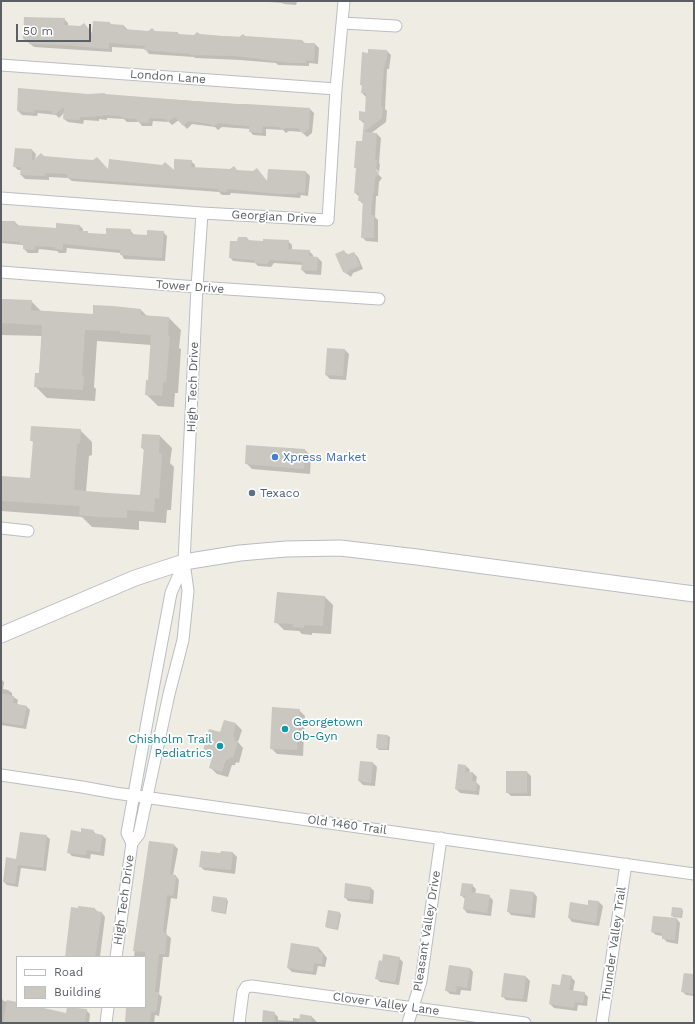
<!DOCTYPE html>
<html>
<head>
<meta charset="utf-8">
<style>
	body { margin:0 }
	#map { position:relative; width:695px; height:1024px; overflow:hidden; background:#efede3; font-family:"Work Sans",sans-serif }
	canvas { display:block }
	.frame { position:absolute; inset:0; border:2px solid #5b5f65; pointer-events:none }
	.legend { position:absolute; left:16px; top:956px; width:130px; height:52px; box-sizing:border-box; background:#fff; border:1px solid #bdbfc1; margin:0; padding:5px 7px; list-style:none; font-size:12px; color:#5b5f65 }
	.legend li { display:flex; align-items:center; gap:8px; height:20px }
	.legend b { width:20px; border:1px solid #bdbfc1 }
	.scale { position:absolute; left:16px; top:24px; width:75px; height:18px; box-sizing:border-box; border:2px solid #5b5f65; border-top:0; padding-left:5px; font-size:12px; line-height:14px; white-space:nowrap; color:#5b5f65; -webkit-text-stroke:3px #fff; paint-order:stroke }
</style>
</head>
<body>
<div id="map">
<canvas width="695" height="1024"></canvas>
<div class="frame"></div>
<ul class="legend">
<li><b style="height:5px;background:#fff"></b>Road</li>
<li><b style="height:11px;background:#cac6c0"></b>Building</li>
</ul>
<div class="scale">50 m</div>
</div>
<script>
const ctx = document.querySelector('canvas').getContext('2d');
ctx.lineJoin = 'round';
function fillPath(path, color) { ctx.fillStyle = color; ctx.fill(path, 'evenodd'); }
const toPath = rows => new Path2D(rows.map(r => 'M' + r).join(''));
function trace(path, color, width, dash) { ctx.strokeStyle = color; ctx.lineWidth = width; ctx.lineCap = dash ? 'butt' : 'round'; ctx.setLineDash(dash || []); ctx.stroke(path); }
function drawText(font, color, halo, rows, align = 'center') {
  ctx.font = font + ' "Work Sans",sans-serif'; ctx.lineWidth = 3.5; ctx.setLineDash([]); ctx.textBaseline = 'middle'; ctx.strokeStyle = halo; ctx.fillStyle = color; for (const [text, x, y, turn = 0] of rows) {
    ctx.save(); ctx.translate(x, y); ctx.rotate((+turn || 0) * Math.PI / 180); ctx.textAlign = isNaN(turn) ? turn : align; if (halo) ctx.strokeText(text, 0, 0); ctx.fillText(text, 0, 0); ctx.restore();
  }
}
fillPath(toPath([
	[191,1,204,1,204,2],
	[256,1,324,1,323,2,297,2,296,5,284,4,282,3],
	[375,1,392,1,392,2],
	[64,19,68,23,68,26,93,35,110,23,112,25,124,26,128,30,178,33,180,35,245,37,315,44,319,48,318,64,309,63,309,66,278,65,276,63,240,60,195,58,194,57,149,54,145,49,112,47,112,52,34,47,24,39],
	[387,51,391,55,389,69,387,69,385,109,387,111,386,122,370,134,377,134,381,138,379,163,380,164,379,172,376,169,375,171,382,178,379,182,378,196,376,196,375,217,378,220,378,242,366,241,362,237,363,204,359,200,360,197,355,193,363,142,365,124,360,120,366,113,366,97,362,93,362,86,361,85,369,54],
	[106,95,310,109,314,113,312,133,307,137,302,132,289,131,286,133,283,130,266,129,266,136,253,135,250,131,250,129,222,127,218,130,215,127,192,124,187,129,179,120,172,125,169,122,153,121,152,126,142,126,139,122,127,122,124,119,107,118,107,120,99,119,99,121,84,120,83,124,68,122,64,119,64,113,59,118,56,115,38,113,37,116,22,115,18,111],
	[32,150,36,154,35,159,44,157,109,171,175,172,191,161,195,165,195,168,238,171,268,182,306,172,310,176,308,196,301,195,300,198,231,193,230,195,222,195,219,192,72,181,68,178,49,177,49,180,25,179,21,175,22,170,18,170,15,167],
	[1,222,15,222,19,226,57,229,80,226,83,229,83,232,89,234,107,235,130,230,134,235,148,236,163,232,167,236,165,261,124,259,121,253,67,248,66,253,59,253,57,251,39,249,38,253,28,253,24,249,23,245,1,243],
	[247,238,250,241,288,241,292,245,292,250,309,251,313,255,313,257,318,258,322,262,321,275,306,274,302,270,303,265,274,263,271,267,258,266,255,263,233,261,230,257,238,242],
	[344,251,348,255,354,253,358,257,363,269,353,273,351,277,343,271],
	[1,299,31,301,41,311,94,315,141,310,148,317,169,318,181,330,179,348,181,349,178,393,175,393,174,407,158,406,146,394,149,381,151,345,97,341,94,387,96,389,95,401,47,398,35,386,39,374,42,336,1,335],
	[345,350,349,354,346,380,330,379,326,375],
	[80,430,92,442,92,455,89,456,86,492,141,496,144,450,142,448,160,436,172,448,170,463,174,467,171,510,167,510,166,523,139,521,139,530,111,528,92,527,82,517,1,511,1,477,31,479,34,443,31,440],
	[305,450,311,456,310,474,252,469,246,463],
	[278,593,325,597,333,605,331,634,312,633,312,635,302,634,299,631,284,630,276,622],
	[1,679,4,682,3,689,8,690,12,693,12,696,18,700,17,705,26,706,30,710,26,729,1,725],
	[299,710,305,716,303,756,277,754,271,748],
	[236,724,242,730,238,742,243,748,239,763,236,762,235,765,232,765,228,777,217,774,211,768,213,758,210,757,204,751,221,734],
	[378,735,388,736,390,737,389,750,379,750,377,748],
	[373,763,377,767,375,786,363,785,359,781],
	[466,766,470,770,469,773,473,773,477,777,476,782,480,786,479,795,460,793,456,789],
	[527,772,531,776,531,796,511,796,507,792],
	[93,831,97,835,102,835,106,839,104,856,91,854,90,859,72,856,68,852,81,833],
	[46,836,50,839,46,871,21,868,18,887,7,885,4,882,17,860],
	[174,845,178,849,173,875,176,876,179,880,177,899,171,898,166,934,171,938,169,957,163,957,159,994,162,997,159,1016,155,1015,154,1023,126,1023,127,1007,145,1007,145,957,134,957,137,929],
	[222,852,233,853,237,857,235,874,204,870,200,866,221,854],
	[472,885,476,889,475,894,489,896,493,900,491,916,467,913,464,909,465,899,461,895],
	[370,887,374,891,373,904,348,901,345,897],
	[534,893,537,897,535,918,511,915,508,911],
	[226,899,228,901,226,914,214,912,212,911],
	[599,902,603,906,599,926,572,922,569,918],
	[95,909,98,912,102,913,105,917,100,957,66,957],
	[682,909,683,911,682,918,673,917,672,915],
	[340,913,341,915,338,930,328,928,326,927],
	[677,919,680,923,678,944,667,942,663,938,663,936,656,935,652,932],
	[319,948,327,958,325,967,318,966,316,975,292,972,288,968],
	[399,958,403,962,399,985,380,982,376,978],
	[470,968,473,972,471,991,461,990,460,995,450,994,446,990],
	[684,974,694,975,694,996,686,995,682,991],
	[526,977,530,981,527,1002,506,1000,502,996],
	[571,977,575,981,573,991,584,993,588,997,587,1006,578,1005,577,1011,554,1008,550,1004,561,987],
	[1,998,4,1001,17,1003,17,1007,38,1007,67,1014,86,1010,90,1014,89,1023,1,1023],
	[274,1013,278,1017,278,1020,293,1021,293,1018,301,1019,312,1017,318,1023,263,1023]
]), '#0003');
fillPath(toPath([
	[24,17,65,18,64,25,80,26,84,23,92,33,93,21,110,22,110,24,124,25,124,29,148,31,152,28,155,31,178,32,178,34,194,35,197,32,200,34,223,36,239,37,243,34,245,36,302,40,305,43,315,43,314,61,306,60,306,63,290,63,236,56,190,55,190,54,144,50,145,46,109,43,109,49,63,45,29,44,29,40,23,39],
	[368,49,387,50,387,59,386,59,385,66,384,66,381,106,383,106,382,118,364,132,377,133,375,160,377,160,376,170,379,173,375,178,374,193,373,193,371,215,374,215,374,238,361,238,363,201,358,201,359,193,354,193,356,168,354,168,356,141,362,141,364,121,359,120,359,111,365,112,366,93,361,93,362,85,360,85,362,52,368,53],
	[18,88,88,94,105,93,105,94,232,104,247,104,310,108,309,129,303,134,298,128,285,128,282,130,279,127,263,126,262,133,249,132,249,126,246,126,218,123,213,127,210,124,188,121,183,126,175,117,168,122,165,119,149,118,149,123,137,122,137,119,122,118,120,116,104,115,104,116,95,116,95,117,80,117,80,120,63,119,64,107,54,115,51,111,34,110,34,113,17,111],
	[15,148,32,149,32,161,41,153,44,156,78,159,93,160,97,157,108,169,109,159,162,165,165,162,174,170,174,159,192,160,191,167,230,169,234,166,237,170,253,171,257,168,267,181,268,169,306,171,305,193,297,192,297,194,280,194,227,189,227,192,218,191,218,189,67,178,67,174,45,173,45,176,20,175,21,167,13,167],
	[1,221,15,221,15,225,56,228,56,223,80,225,79,231,88,231,88,233,106,234,106,228,131,229,131,234,147,235,147,230,164,231,162,258,120,255,120,250,63,244,63,250,55,249,55,247,35,246,35,250,23,249,23,244,20,244,20,242,1,241],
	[238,237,247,237,247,240,263,241,263,239,289,240,288,249,310,250,309,256,318,257,317,271,301,270,302,262,270,260,267,264,254,263,254,260,229,258,230,241,237,241],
	[344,250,346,255,354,252,360,266,349,270,347,274,343,272,335,254],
	[1,299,32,300,31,310,93,314,93,305,113,306,141,309,141,315,169,317,168,336,170,336,166,382,163,382,162,396,145,395,146,380,148,380,151,335,120,333,120,331,85,330,82,376,84,376,83,390,34,387,35,373,39,373,42,325,1,323],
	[327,348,345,349,343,376,325,375],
	[31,426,81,429,80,443,77,444,74,490,109,493,140,495,144,448,141,448,142,434,160,435,159,453,162,454,159,499,155,498,154,512,127,510,127,518,99,517,79,515,80,506,1,501,1,476,30,478,33,441,30,441],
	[246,445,305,449,304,469,245,464],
	[277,592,325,596,323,626,304,625,304,628,293,627,293,624,274,623],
	[1,693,14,696,13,703,27,706,23,726,1,722],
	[272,707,300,709,297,750,270,749],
	[224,720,236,723,233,736,235,737,234,740,238,741,233,758,230,757,229,760,226,759,222,772,209,768,213,754,203,751,209,729,220,732],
	[377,734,388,735,387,749,376,748],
	[360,761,373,762,371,783,358,781],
	[458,764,466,765,465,772,473,772,472,781,477,782,476,791,455,789],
	[506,771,527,771,527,793,506,793],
	[81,828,94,830,93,833,103,835,100,852,87,850,86,855,67,853,71,830,81,832],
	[20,832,47,835,43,868,18,865,15,884,3,882,6,857,16,859],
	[149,841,174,844,170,874,176,875,175,886,173,896,167,895,163,932,167,933,165,954,159,954,155,992,159,992,156,1012,151,1012,150,1023,125,1023,126,1007,145,1007,145,952,133,951],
	[201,851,220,853,221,851,233,852,231,870,199,867],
	[345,883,371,887,369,900,344,898],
	[462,883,473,884,471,892,490,895,487,913,463,909,465,896,460,896],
	[510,889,534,892,531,915,507,912],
	[213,896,227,898,225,913,211,911],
	[588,900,599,901,596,923,568,918,570,902,588,905],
	[78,906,95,908,95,911,102,912,95,957,65,957,71,907,78,908],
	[672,907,682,908,681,917,671,916],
	[328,910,340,912,337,929,325,927],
	[653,916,677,918,675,940,662,939,662,933,651,932],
	[291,943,319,947,318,952,323,953,322,964,314,963,313,972,287,968],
	[383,954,400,957,395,982,375,979,379,960,382,961],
	[449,965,470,968,467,988,457,986,456,992,445,991],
	[504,973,526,976,523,999,501,997],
	[684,973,694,974,693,994,681,992],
	[562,974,572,976,569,990,585,992,583,1003,575,1002,574,1008,549,1004,552,984,560,985],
	[7,1000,17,1002,17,1007,39,1007,66,1013,67,1007,87,1009,85,1023,3,1023],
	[263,1010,275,1012,274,1023,262,1023],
	[300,1014,312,1016,311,1023,299,1023]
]), '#cac6c0');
const minor = toPath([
	[343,23,396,26],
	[1,65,336,89],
	[1,198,202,213,328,220,336,89,344,1],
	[1,272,197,287,379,299],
	[1,528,28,531],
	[1,775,82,787,115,793,694,874],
	[132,843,139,834,169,694,183,640,188,591,184,562,197,287,202,213],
	[132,843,127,833,151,700,171,593,184,563],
	[116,957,132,843],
	[106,1023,108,1007],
	[239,1023,243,992,246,987,252,986,525,1023],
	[408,1023,421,981,441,838],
	[602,1023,626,864]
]);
const secondary = toPath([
	[1,635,135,578,184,562,240,553,286,549,340,548,417,557,694,594]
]);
trace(minor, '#bbbdc3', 13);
trace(secondary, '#b9bcc3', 17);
trace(minor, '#fff', 11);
trace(secondary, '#fff', 15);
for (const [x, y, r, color] of [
	[275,457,4,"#3f7fe0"],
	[252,493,4,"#5c6f8a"],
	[285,729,4,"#0f9aa8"],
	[220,746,4,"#0f9aa8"]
]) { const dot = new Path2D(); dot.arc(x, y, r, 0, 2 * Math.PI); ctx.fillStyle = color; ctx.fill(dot); trace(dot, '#fff', 1.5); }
drawText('12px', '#5b5f65', '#fff', [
	["London Lane",168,77,4],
	["Georgian Drive",274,217,3],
	["Tower Drive",190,287,4],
	["High Tech Drive",193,387,-88],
	["Old 1460 Trail",347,825,8],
	["High Tech Drive",124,900,-82],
	["Pleasant Valley Drive",427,931,-81],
	["Thunder Valley Trail",614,944,-82],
	["Clover Valley Lane",386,1004,8]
]);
drawText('12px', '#366cbe', '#fff', [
	["Xpress Market",283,457]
], 'left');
drawText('12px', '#4e5e75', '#fff', [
	["Texaco",260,493]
], 'left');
drawText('12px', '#0d838f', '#fff', [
	["Georgetown",293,722],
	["Ob-Gyn",293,736],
	["Chisholm Trail",212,739,"right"],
	["Pediatrics",212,753,"right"]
], 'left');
</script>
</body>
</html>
